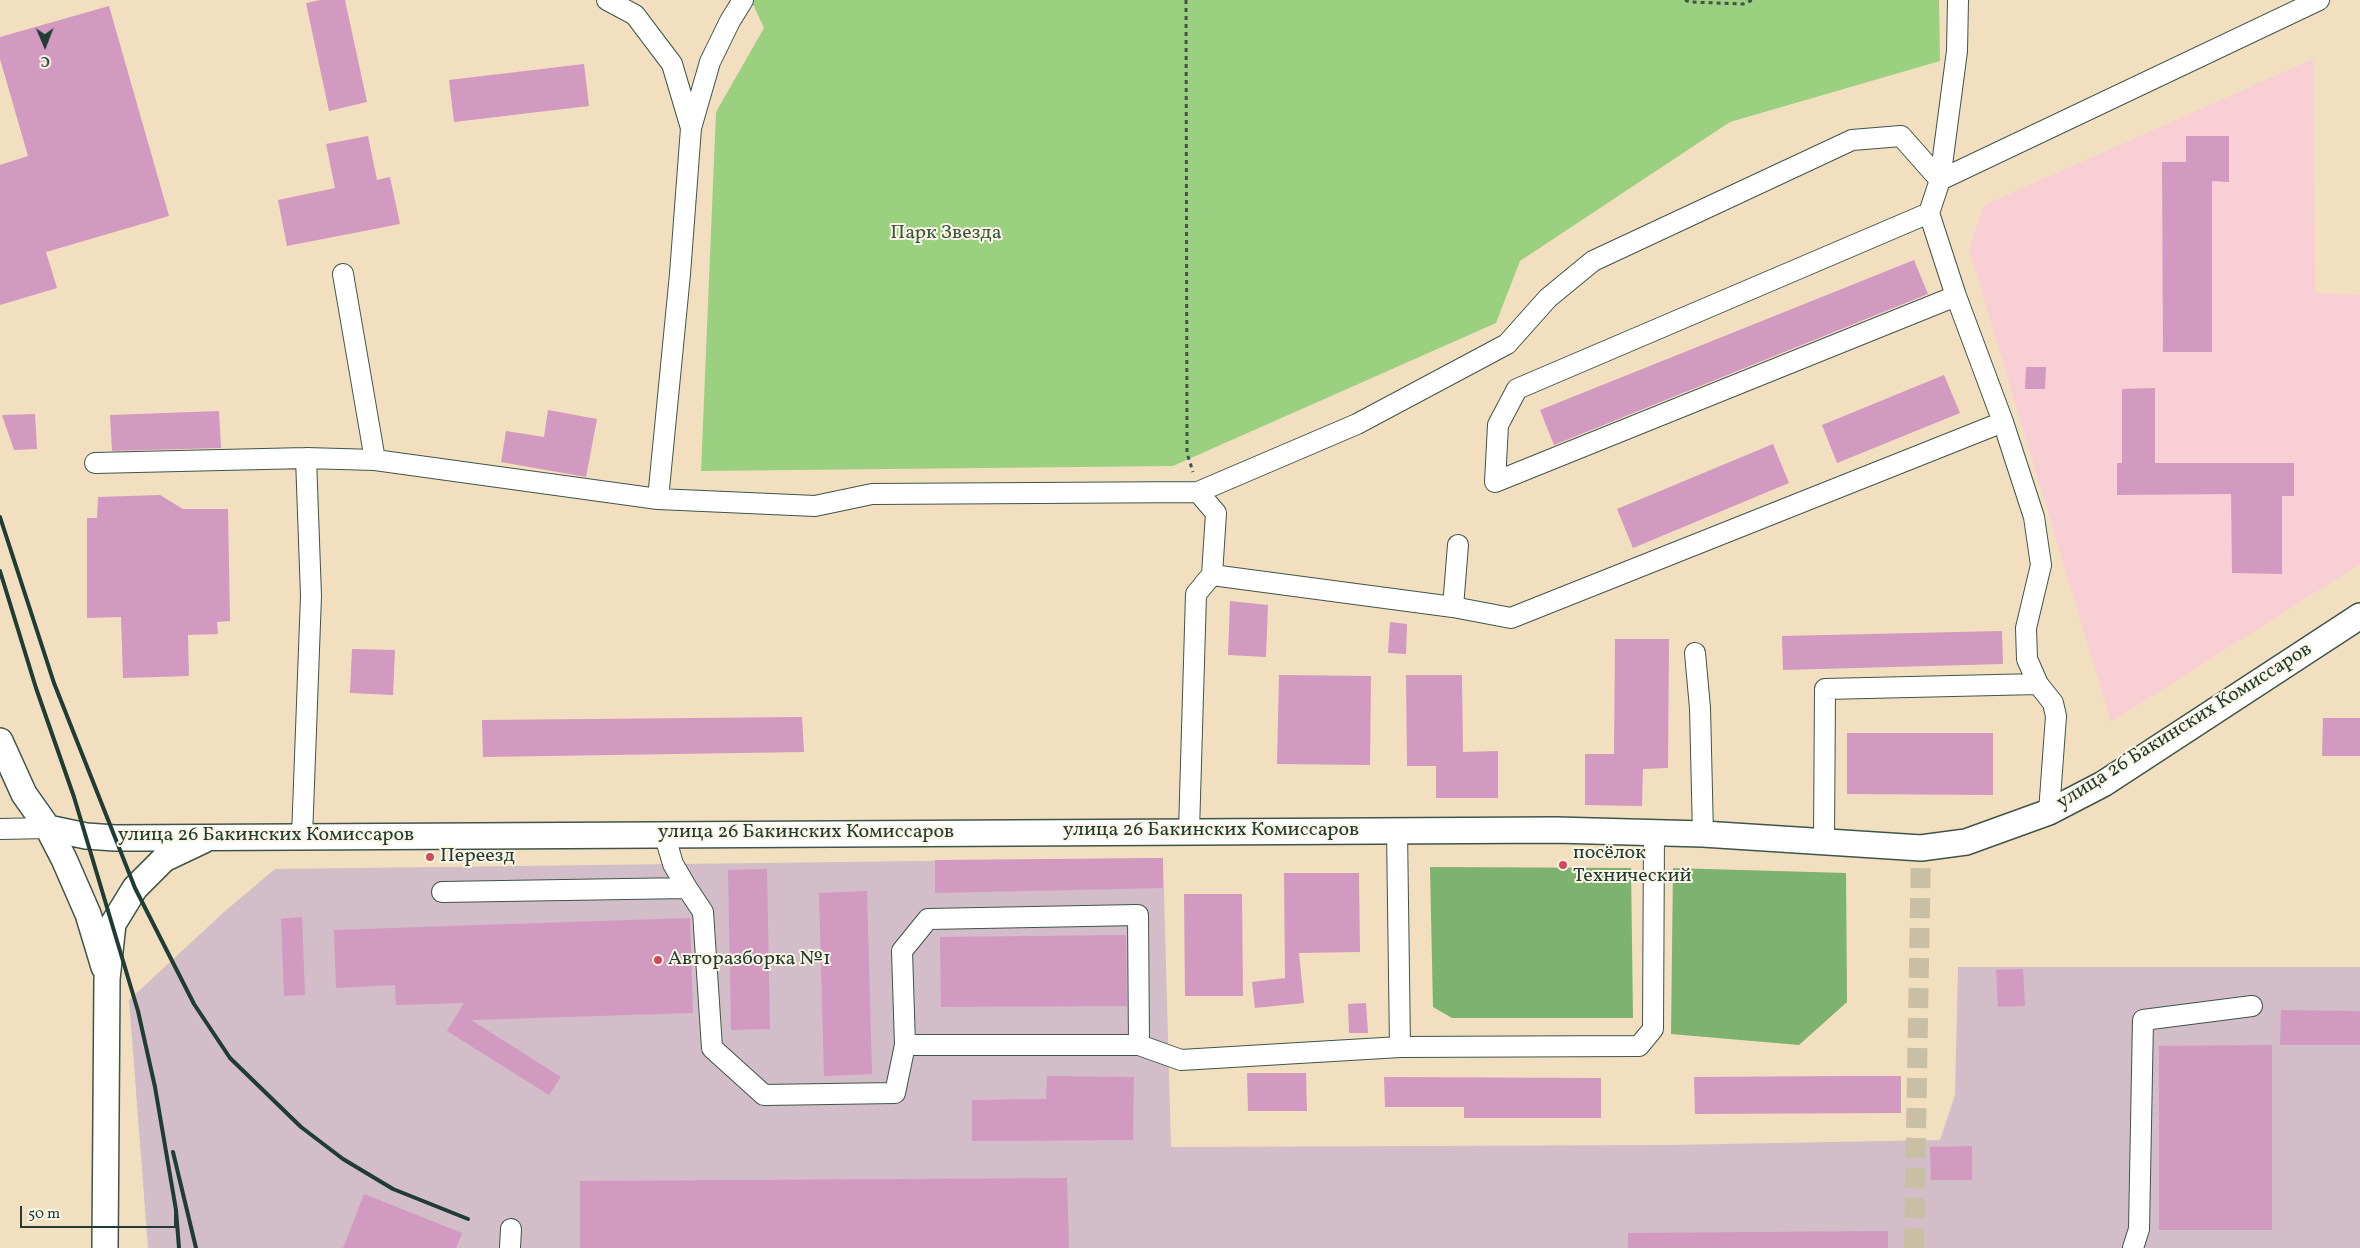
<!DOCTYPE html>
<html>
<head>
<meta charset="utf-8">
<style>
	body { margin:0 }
	#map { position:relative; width:2360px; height:1248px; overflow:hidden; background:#f2dfc0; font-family:Vollkorn,serif }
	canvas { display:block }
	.north { position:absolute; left:20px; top:20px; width:50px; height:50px; -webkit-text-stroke:4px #fcf5e5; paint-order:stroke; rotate:179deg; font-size:14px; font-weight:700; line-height:20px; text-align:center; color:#1f3d34 }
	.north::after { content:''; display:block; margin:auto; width:18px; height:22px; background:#1f3d34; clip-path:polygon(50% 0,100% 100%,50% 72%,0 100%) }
	.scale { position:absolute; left:20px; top:1206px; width:156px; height:22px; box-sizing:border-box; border:2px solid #1f3d34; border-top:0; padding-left:6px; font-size:15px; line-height:18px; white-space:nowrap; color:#1f3d34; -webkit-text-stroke:4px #fcf5e5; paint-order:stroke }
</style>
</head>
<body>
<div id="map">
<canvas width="2360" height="1248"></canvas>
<div class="north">С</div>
<div class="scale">50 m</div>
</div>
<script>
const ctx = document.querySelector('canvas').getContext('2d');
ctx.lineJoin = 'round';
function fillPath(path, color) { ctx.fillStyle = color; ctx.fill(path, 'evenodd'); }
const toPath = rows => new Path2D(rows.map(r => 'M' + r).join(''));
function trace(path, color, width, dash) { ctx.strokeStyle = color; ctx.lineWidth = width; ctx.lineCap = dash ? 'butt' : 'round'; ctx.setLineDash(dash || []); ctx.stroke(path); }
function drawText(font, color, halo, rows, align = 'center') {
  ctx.font = font + ' Vollkorn,serif'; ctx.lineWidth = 4; ctx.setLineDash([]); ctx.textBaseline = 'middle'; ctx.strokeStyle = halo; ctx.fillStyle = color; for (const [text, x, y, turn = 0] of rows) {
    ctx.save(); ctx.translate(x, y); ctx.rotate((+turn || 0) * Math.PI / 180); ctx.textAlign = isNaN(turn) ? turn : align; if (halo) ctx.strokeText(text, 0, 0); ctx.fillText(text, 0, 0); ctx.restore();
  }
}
fillPath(toPath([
	[2313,59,2315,293,2360,295,2360,564,2111,722,1969,249,1984,205]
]), '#f7cfd5');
fillPath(toPath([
	[1163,858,1171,1147,1670,1145,1940,1140,1955,1095,1958,967,2360,967,2360,1248,148,1248,129,1000,224,912,275,869]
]), '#d2bdc8');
fillPath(toPath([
	[751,0,1939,0,1940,61,1730,122,1520,261,1496,323,1173,466,701,471,716,112,764,28]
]), '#9cd081');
fillPath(toPath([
	[1430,867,1631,868,1633,1018,1452,1018,1433,1007],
	[1673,868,1846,873,1847,1002,1799,1045,1671,1034]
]), '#7db26f');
fillPath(toPath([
	[320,0,345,0,367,102,329,111,306,3],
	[109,6,169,216,46,252,57,288,0,305,0,165,28,156,0,59,0,37],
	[584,64,589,106,454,122,449,80],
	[368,136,377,180,390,177,400,224,287,246,278,200,335,188,326,144],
	[2186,136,2229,136,2229,182,2212,181,2212,352,2163,352,2162,162,2186,162],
	[1914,260,1928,294,1554,445,1540,410],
	[2026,367,2046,367,2045,389,2025,389],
	[1944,375,1960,413,1837,463,1822,425],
	[2155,388,2155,463,2294,463,2294,496,2282,496,2282,574,2232,573,2231,494,2117,495,2117,463,2122,463,2122,389],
	[548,410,597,419,586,477,501,462,506,431,544,437],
	[219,411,221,448,112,451,110,415],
	[35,414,37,449,14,450,2,415],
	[1773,444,1789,483,1633,548,1617,509],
	[160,495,183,509,228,509,230,621,217,622,218,634,188,635,189,676,123,678,121,617,87,618,87,518,97,518,98,497],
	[1230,601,1268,605,1266,657,1228,655],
	[1390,622,1407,624,1406,654,1388,653],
	[2002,631,2003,664,1783,670,1782,636],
	[1615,639,1669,639,1668,768,1643,769,1642,806,1585,805,1585,754,1614,754],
	[352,649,395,650,393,695,350,693],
	[1279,675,1371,676,1370,765,1277,764],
	[1406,675,1462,675,1463,752,1498,751,1498,798,1436,798,1436,766,1407,766],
	[802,717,804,752,483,757,482,720],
	[2323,718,2360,718,2360,756,2322,756],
	[1847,733,1993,733,1993,795,1847,794],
	[1163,858,1163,888,935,893,935,860],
	[767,869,770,1029,731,1030,728,870],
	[1284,873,1359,873,1360,952,1299,953,1304,1003,1255,1008,1252,982,1285,978],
	[867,891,872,1074,824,1076,819,893],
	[1184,894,1242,894,1243,996,1185,996],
	[302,917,305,995,284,996,281,919],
	[690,918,693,1013,471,1020,561,1077,549,1095,447,1031,464,1003,396,1005,395,985,336,988,334,930],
	[1126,935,1127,1006,941,1007,940,937],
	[2023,969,2025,1006,1998,1007,1996,970],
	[1366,1003,1368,1033,1349,1033,1348,1004],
	[2281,1010,2360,1011,2360,1045,2280,1045],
	[2272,1045,2272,1230,2159,1230,2159,1046],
	[1247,1073,1306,1073,1307,1111,1248,1111],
	[1047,1076,1134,1077,1133,1140,972,1141,972,1100,1046,1099],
	[1845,1076,1901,1076,1901,1113,1695,1114,1694,1077],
	[1384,1077,1601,1078,1601,1118,1464,1118,1464,1107,1385,1107],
	[1972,1146,1972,1180,1931,1180,1930,1147],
	[1067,1178,1069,1248,580,1248,580,1181],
	[364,1194,462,1233,456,1248,343,1248],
	[1888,1231,1888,1248,1628,1248,1628,1233]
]), '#d299c1');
trace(toPath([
	[1914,1248,1921,848]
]), '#c8bfa4', 20, [20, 10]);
const minor = toPath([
	[607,0,635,15,672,64,691,128],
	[1958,0,1957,51,1940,180,1929,213,1956,296,2003,422,2034,517,2041,565,2026,628,2027,659,2038,684,2053,703,2056,716,2049,812],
	[1940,180,2319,0],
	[1929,213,1517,389,1498,425,1495,482,1956,296],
	[343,274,375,460],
	[95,463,306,458],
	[1198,492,1216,513,1212,575,1204,584],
	[658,499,815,506,872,494,1198,492,1357,424,1507,344,1548,298,1593,261,1852,140,1901,136,1940,180],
	[1453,607,1458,545],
	[1695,653,1700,708,1703,834],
	[0,829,48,828],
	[1397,830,1400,1047],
	[1189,831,1196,594,1212,575,1453,607,1511,618,2003,422],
	[664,833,673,864,687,888],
	[302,837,311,596,306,458,375,460,658,499,680,274,691,128,710,62,730,21,743,0],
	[1824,841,1825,689,2038,684],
	[442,892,687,888,703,912,712,1048,764,1095,895,1093,905,1045,902,951,928,919,1138,915,1139,1045],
	[905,1045,1139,1045,1181,1060,1400,1047,1639,1046,1653,1029,1654,831],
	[510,1248,511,1229],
	[2133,1248,2139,1229,2143,1020,2252,1006]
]);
const major = toPath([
	[0,741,24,794,48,828,64,859,88,914,104,967],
	[48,828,86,836,115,838,1556,830,1703,834,1921,848,1966,842,2049,812,2103,784,2360,616],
	[105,1248,107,979,113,924,135,888,164,859,204,840]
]);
trace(minor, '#3f5549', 22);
trace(major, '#3f5549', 28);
trace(toPath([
	[1186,0,1187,453,1193,472],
	[1685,0,1690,2,1743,4,1753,0]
]), '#3f5549', 3, [4, 4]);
trace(minor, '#fff', 20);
trace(major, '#fff', 25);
trace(toPath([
	[0,517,54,683,135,888,194,1004,230,1058,301,1127,343,1159,393,1189,468,1219],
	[0,571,36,688,74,797,138,1011,155,1087,176,1210,179,1248],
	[173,1152,196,1248]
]), '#1f3d34', 4);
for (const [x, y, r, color] of [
	[430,857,5,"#d1495b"],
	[1563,865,5,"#d1495b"],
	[658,960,5,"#d1495b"]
]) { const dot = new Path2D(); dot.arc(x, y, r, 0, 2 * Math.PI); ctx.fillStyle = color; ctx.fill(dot); trace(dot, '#fcf5e5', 2); }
drawText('20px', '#385a43', '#fcf5e5', [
	["Парк Звезда",946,234]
]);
drawText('20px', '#1f3d34', '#fcf5e5', [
	["улица 26 Бакинских Комиссаров",2185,727,-32],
	["улица 26 Бакинских Комиссаров",1211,831],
	["улица 26 Бакинских Комиссаров",806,833],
	["улица 26 Бакинских Комиссаров",266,836]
]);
drawText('20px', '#1f3d34', '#fcf5e5', [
	["посёлок",1573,854],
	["Технический",1573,877],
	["Переезд",440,857],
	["Авторазборка №1",668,960]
], 'left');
</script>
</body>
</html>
